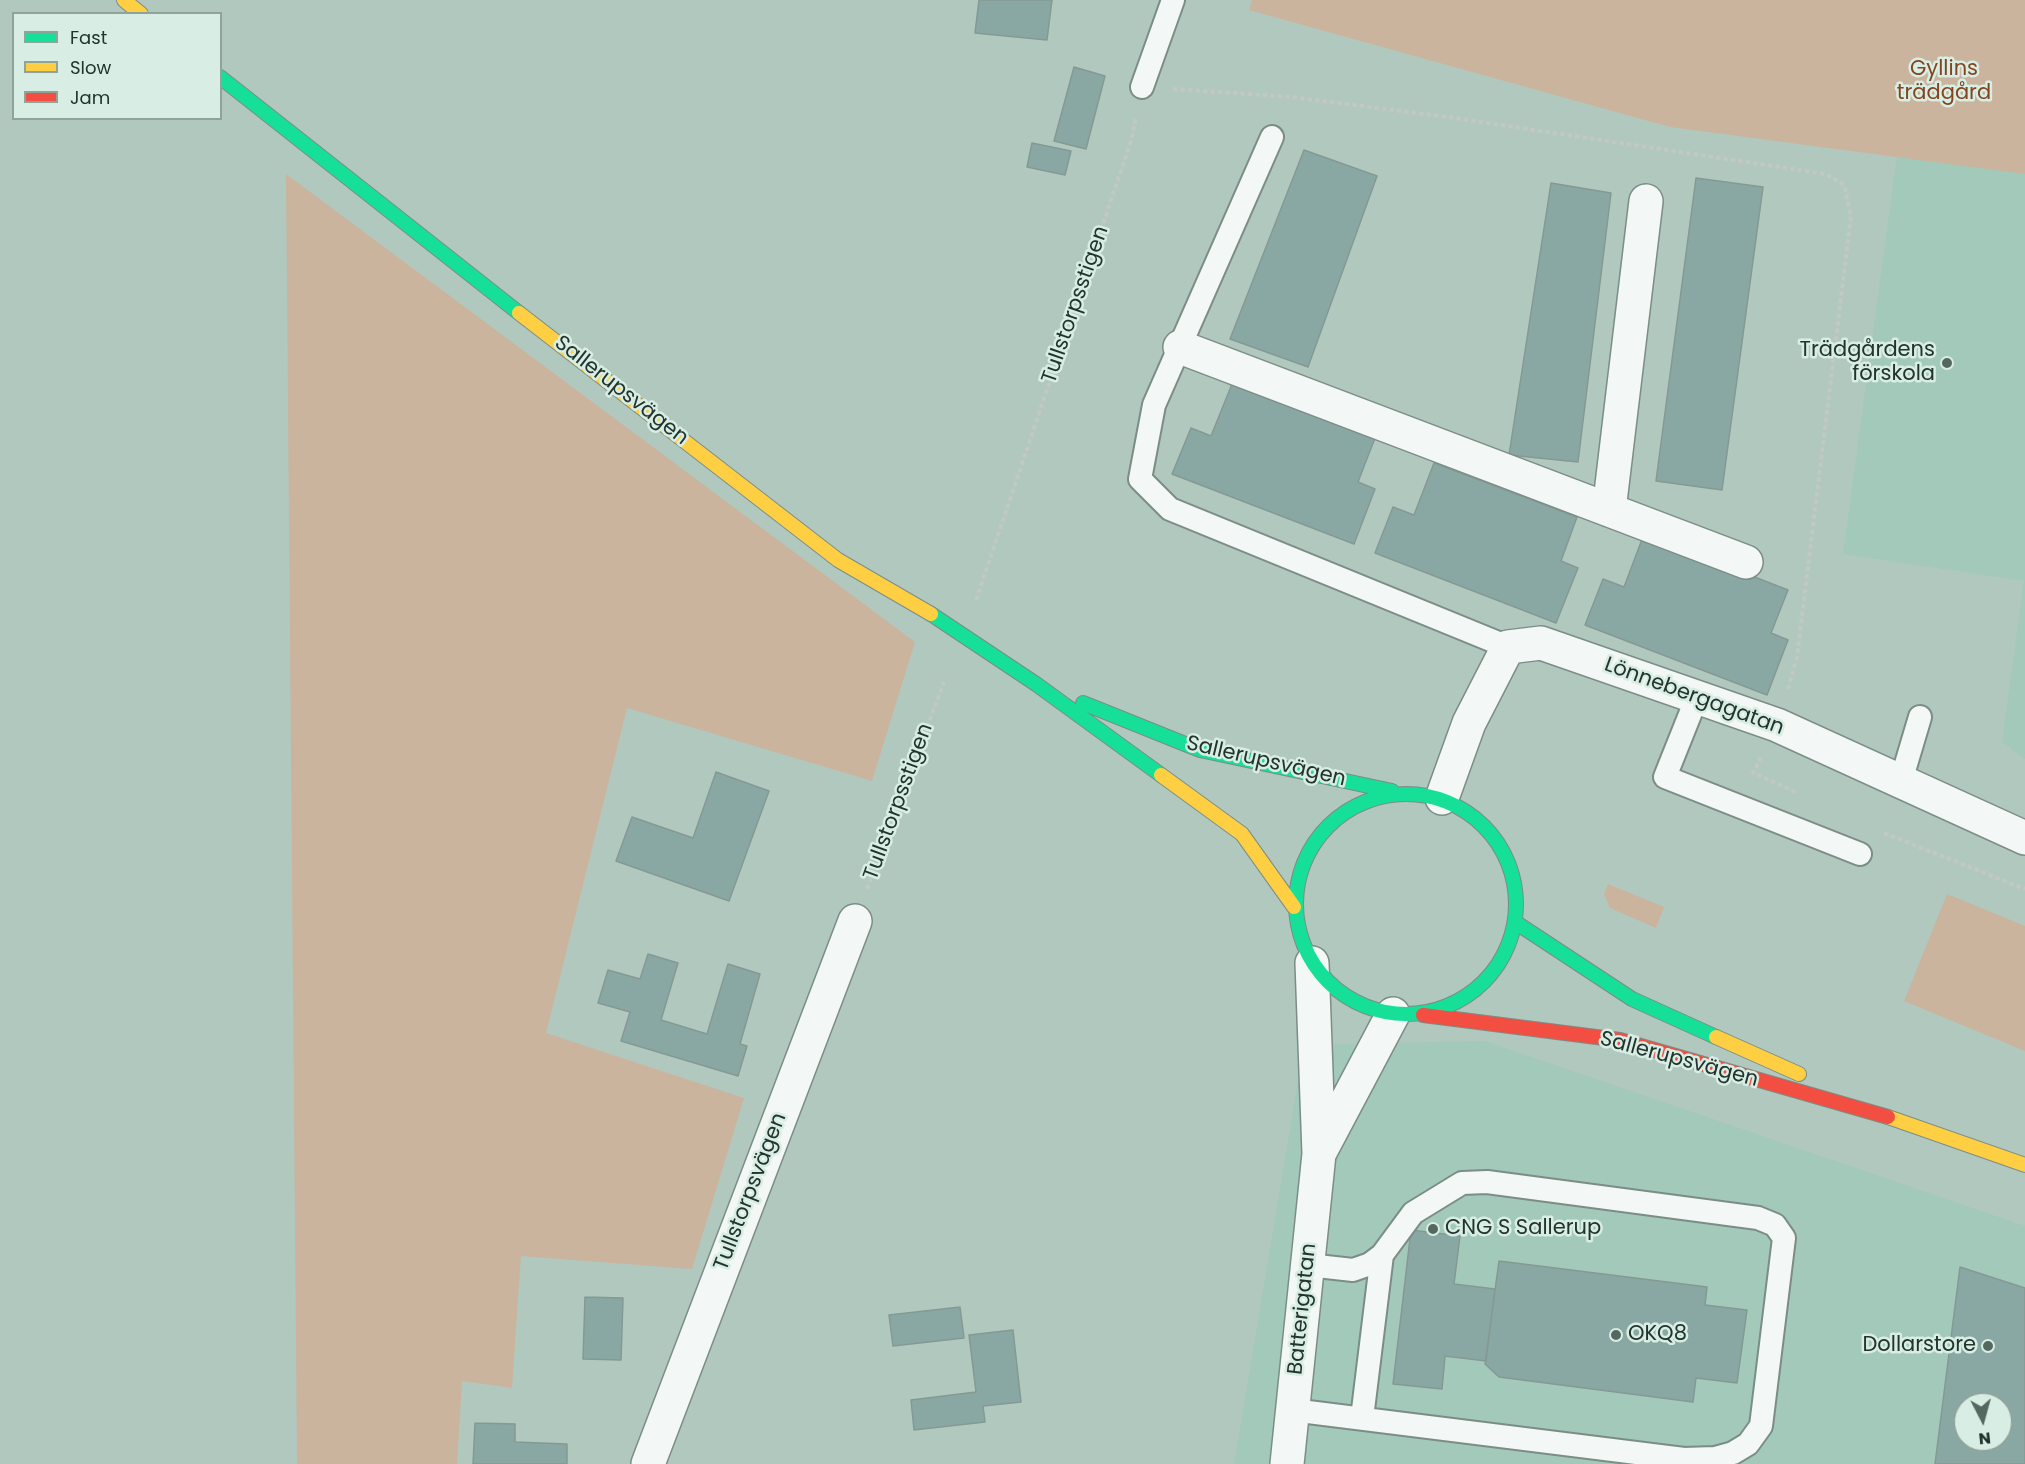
<!DOCTYPE html>
<html>
<head>
<meta charset="utf-8">
<style>
	body { margin:0 }
	#map { position:relative; width:2025px; height:1464px; overflow:hidden; background:#b1c8bf; font-family:Poppins,sans-serif }
	canvas { display:block }
	.legend { position:absolute; left:12px; top:12px; width:210px; height:108px; box-sizing:border-box; background:#d8ede4; border:2px solid #8fa39b; margin:0; padding:8px 10px; list-style:none; font-size:18px; color:#22342d }
	.legend li { display:flex; align-items:center; gap:12px; height:30px }
	.legend b { width:30px; border:2px solid #8fa39b }
	.north { position:absolute; left:1953px; top:1392px; width:60px; height:60px; box-sizing:border-box; background:#d8ede4; border:2px solid #8fa39b; border-radius:50%; rotate:174deg; font-size:16px; font-weight:700; line-height:24px; text-align:center; color:#22342d }
	.north::after { content:''; display:block; margin:auto; width:21px; height:27px; background:#546860; clip-path:polygon(50% 0,100% 100%,50% 72%,0 100%) }
</style>
</head>
<body>
<div id="map">
<canvas width="2025" height="1464"></canvas>
<ul class="legend">
<li><b style="height:8px;background:#16e098"></b>Fast</li>
<li><b style="height:8px;background:#ffcf43"></b>Slow</li>
<li><b style="height:8px;background:#f24e42"></b>Jam</li>
</ul>
<div class="north">N</div>
</div>
<script>
const ctx = document.querySelector('canvas').getContext('2d');
ctx.lineJoin = 'round';
function fillPath(path, color) { ctx.fillStyle = color; ctx.fill(path, 'evenodd'); }
const toPath = rows => new Path2D(rows.map(r => 'M' + r).join(''));
function trace(path, color, width, dash) { ctx.strokeStyle = color; ctx.lineWidth = width; ctx.lineCap = dash ? 'butt' : 'round'; ctx.setLineDash(dash || []); ctx.stroke(path); }
function drawText(font, color, halo, rows, align = 'center') {
  ctx.font = font + ' Poppins,sans-serif'; ctx.lineWidth = 5; ctx.setLineDash([]); ctx.textBaseline = 'middle'; ctx.strokeStyle = halo; ctx.fillStyle = color; for (const [text, x, y, turn = 0] of rows) {
    ctx.save(); ctx.translate(x, y); ctx.rotate((+turn || 0) * Math.PI / 180); ctx.textAlign = isNaN(turn) ? turn : align; if (halo) ctx.strokeText(text, 0, 0); ctx.fillText(text, 0, 0); ctx.restore();
  }
}
fillPath(toPath([
	[1897,155,2025,173,2025,759,2002,742,2024,581,1843,554],
	[1485,1041,2025,1226,2025,1464,1234,1464,1304,1045],
	[1965,1404,2001,1404,2001,1440,1965,1440]
]), '#a2c9ba');
fillPath(toPath([
	[1252,0,2025,0,2025,174,1670,127,1249,10],
	[286,174,915,642,872,781,627,708,546,1033,744,1098,692,1269,521,1256,512,1388,462,1381,457,1464,297,1464],
	[1608,884,1664,907,1656,928,1610,908,1604,894],
	[1947,894,2025,926,2025,1051,1904,1001]
]), '#cab49e');
const building = toPath([
	[979,0,1052,0,1047,40,975,33,979,0],
	[1074,67,1105,76,1086,149,1054,141,1074,67],
	[1032,143,1071,151,1065,175,1027,167,1032,143],
	[1304,150,1377,176,1308,367,1230,339,1304,150],
	[1696,178,1763,187,1722,490,1656,481,1696,178],
	[1551,183,1611,193,1578,462,1509,455,1551,183],
	[1232,384,1375,438,1358,482,1375,489,1354,544,1172,474,1191,428,1211,436,1232,384],
	[1434,463,1577,517,1561,561,1578,568,1556,623,1375,553,1393,507,1414,515,1434,463],
	[1644,534,1788,590,1771,633,1788,640,1767,695,1585,625,1603,579,1624,587,1644,534],
	[716,772,769,791,729,901,616,861,632,817,693,838,716,772],
	[648,954,678,963,661,1020,707,1034,728,964,760,974,740,1044,747,1046,738,1076,621,1041,630,1012,598,1003,608,970,640,979,648,954],
	[1411,1230,1460,1236,1454,1284,1495,1289,1486,1361,1445,1356,1442,1389,1393,1384,1411,1230],
	[1499,1261,1707,1287,1705,1305,1747,1310,1737,1383,1696,1378,1693,1402,1499,1377,1485,1364,1499,1261],
	[1960,1267,2025,1288,2025,1464,1935,1464,1960,1267],
	[1965,1404,2001,1404,2001,1440,1965,1440,1965,1404],
	[585,1297,623,1298,621,1360,583,1359,585,1297],
	[960,1307,964,1338,893,1346,889,1315,960,1307],
	[1013,1330,1021,1402,983,1406,985,1422,914,1430,911,1400,976,1392,969,1335,1013,1330],
	[475,1423,515,1424,515,1442,567,1444,567,1464,473,1464,475,1423]
]);
fillPath(building, '#8aa8a3');
trace(building, '#859994', 1.5);
const lane = toPath([
	[1142,87,1173,0],
	[1272,137,1154,405,1140,479,1170,509,1508,647],
	[1697,697,1665,777,1860,854],
	[1901,781,1920,717],
	[1292,1410,1684,1459,1715,1458,1733,1453,1748,1444,1761,1426,1784,1238,1775,1225,1758,1218,1487,1182,1462,1183,1413,1213,1382,1255,1370,1264,1353,1270,1308,1265],
	[1362,1418,1382,1255]
]);
const street = toPath([
	[1180,347,1746,562],
	[1609,510,1646,201],
	[1442,798,1469,723,1508,647,1541,643,1777,725,2025,838],
	[1320,1152,1393,1014],
	[648,1464,855,921],
	[1287,1464,1319,1154,1312,963]
]);
const fast = toPath([
	[220,77,519,313],
	[931,614,1036,684,1161,775],
	[1083,703,1200,750,1392,791],
	'1296 904a110 110 0 1 1 220 0a110 110 0 1 1-220 0Z',
	[1515,922,1632,999,1716,1037]
]);
const slow = toPath([
	[124,0,141,14],
	[519,313,838,560,931,614],
	[1161,775,1242,834,1294,907],
	[1716,1037,1799,1074],
	[1888,1117,2025,1165]
]);
const jam = toPath([
	[1423,1015,1620,1040,1888,1117]
]);
trace(lane, '#7b8d86', 26);
trace(street, '#7b8d86', 36);
trace(fast, '#7b8d86', 16);
trace(slow, '#7b8d86', 16);
trace(jam, '#7b8d86', 16);
trace(toPath([
	[1173,89,1291,97,1448,117,1826,174,1844,185,1851,216,1797,657,1787,692],
	[976,600,1131,141,1136,117],
	[1761,757,1753,773,1796,792],
	[1884,833,2025,889],
	[867,889,944,682]
]), '#c1c8c6', 4, [4.5, 3]);
trace(lane, '#f3f7f5', 22);
trace(street, '#f3f7f5', 33);
trace(fast, '#16e098', 14);
trace(slow, '#ffcf43', 14);
trace(jam, '#f24e42', 14);
for (const [x, y, r, color] of [
	[1947,363,6,"#546860"],
	[1433,1229,6,"#546860"],
	[1616,1335,6,"#546860"],
	[1988,1346,6,"#546860"]
]) { const dot = new Path2D(); dot.arc(x, y, r, 0, 2 * Math.PI); ctx.fillStyle = color; ctx.fill(dot); trace(dot, '#d8ede4', 2); }
drawText('21px', '#84441e', '#d8ede4', [
	["Gyllins",1944,70],
	["trädgård",1944,94]
]);
drawText('21px', '#22342d', '#d8ede4', [
	["Tullstorpsstigen",1076,305,-71],
	["Sallerupsvägen",621,391,38],
	["Lönnebergagatan",1694,697,20],
	["Sallerupsvägen",1266,762,13],
	["Tullstorpsstigen",899,802,-70],
	["Sallerupsvägen",1679,1060,15],
	["Tullstorpsvägen",751,1192,-69],
	["Batterigatan",1303,1309,-84]
]);
drawText('21px', '#22342d', '#d8ede4', [
	["Trädgårdens",1935,351],
	["förskola",1935,375],
	["CNG S Sallerup",1445,1229,"left"],
	["OKQ8",1628,1335,"left"],
	["Dollarstore",1976,1346]
], 'right');
</script>
</body>
</html>
